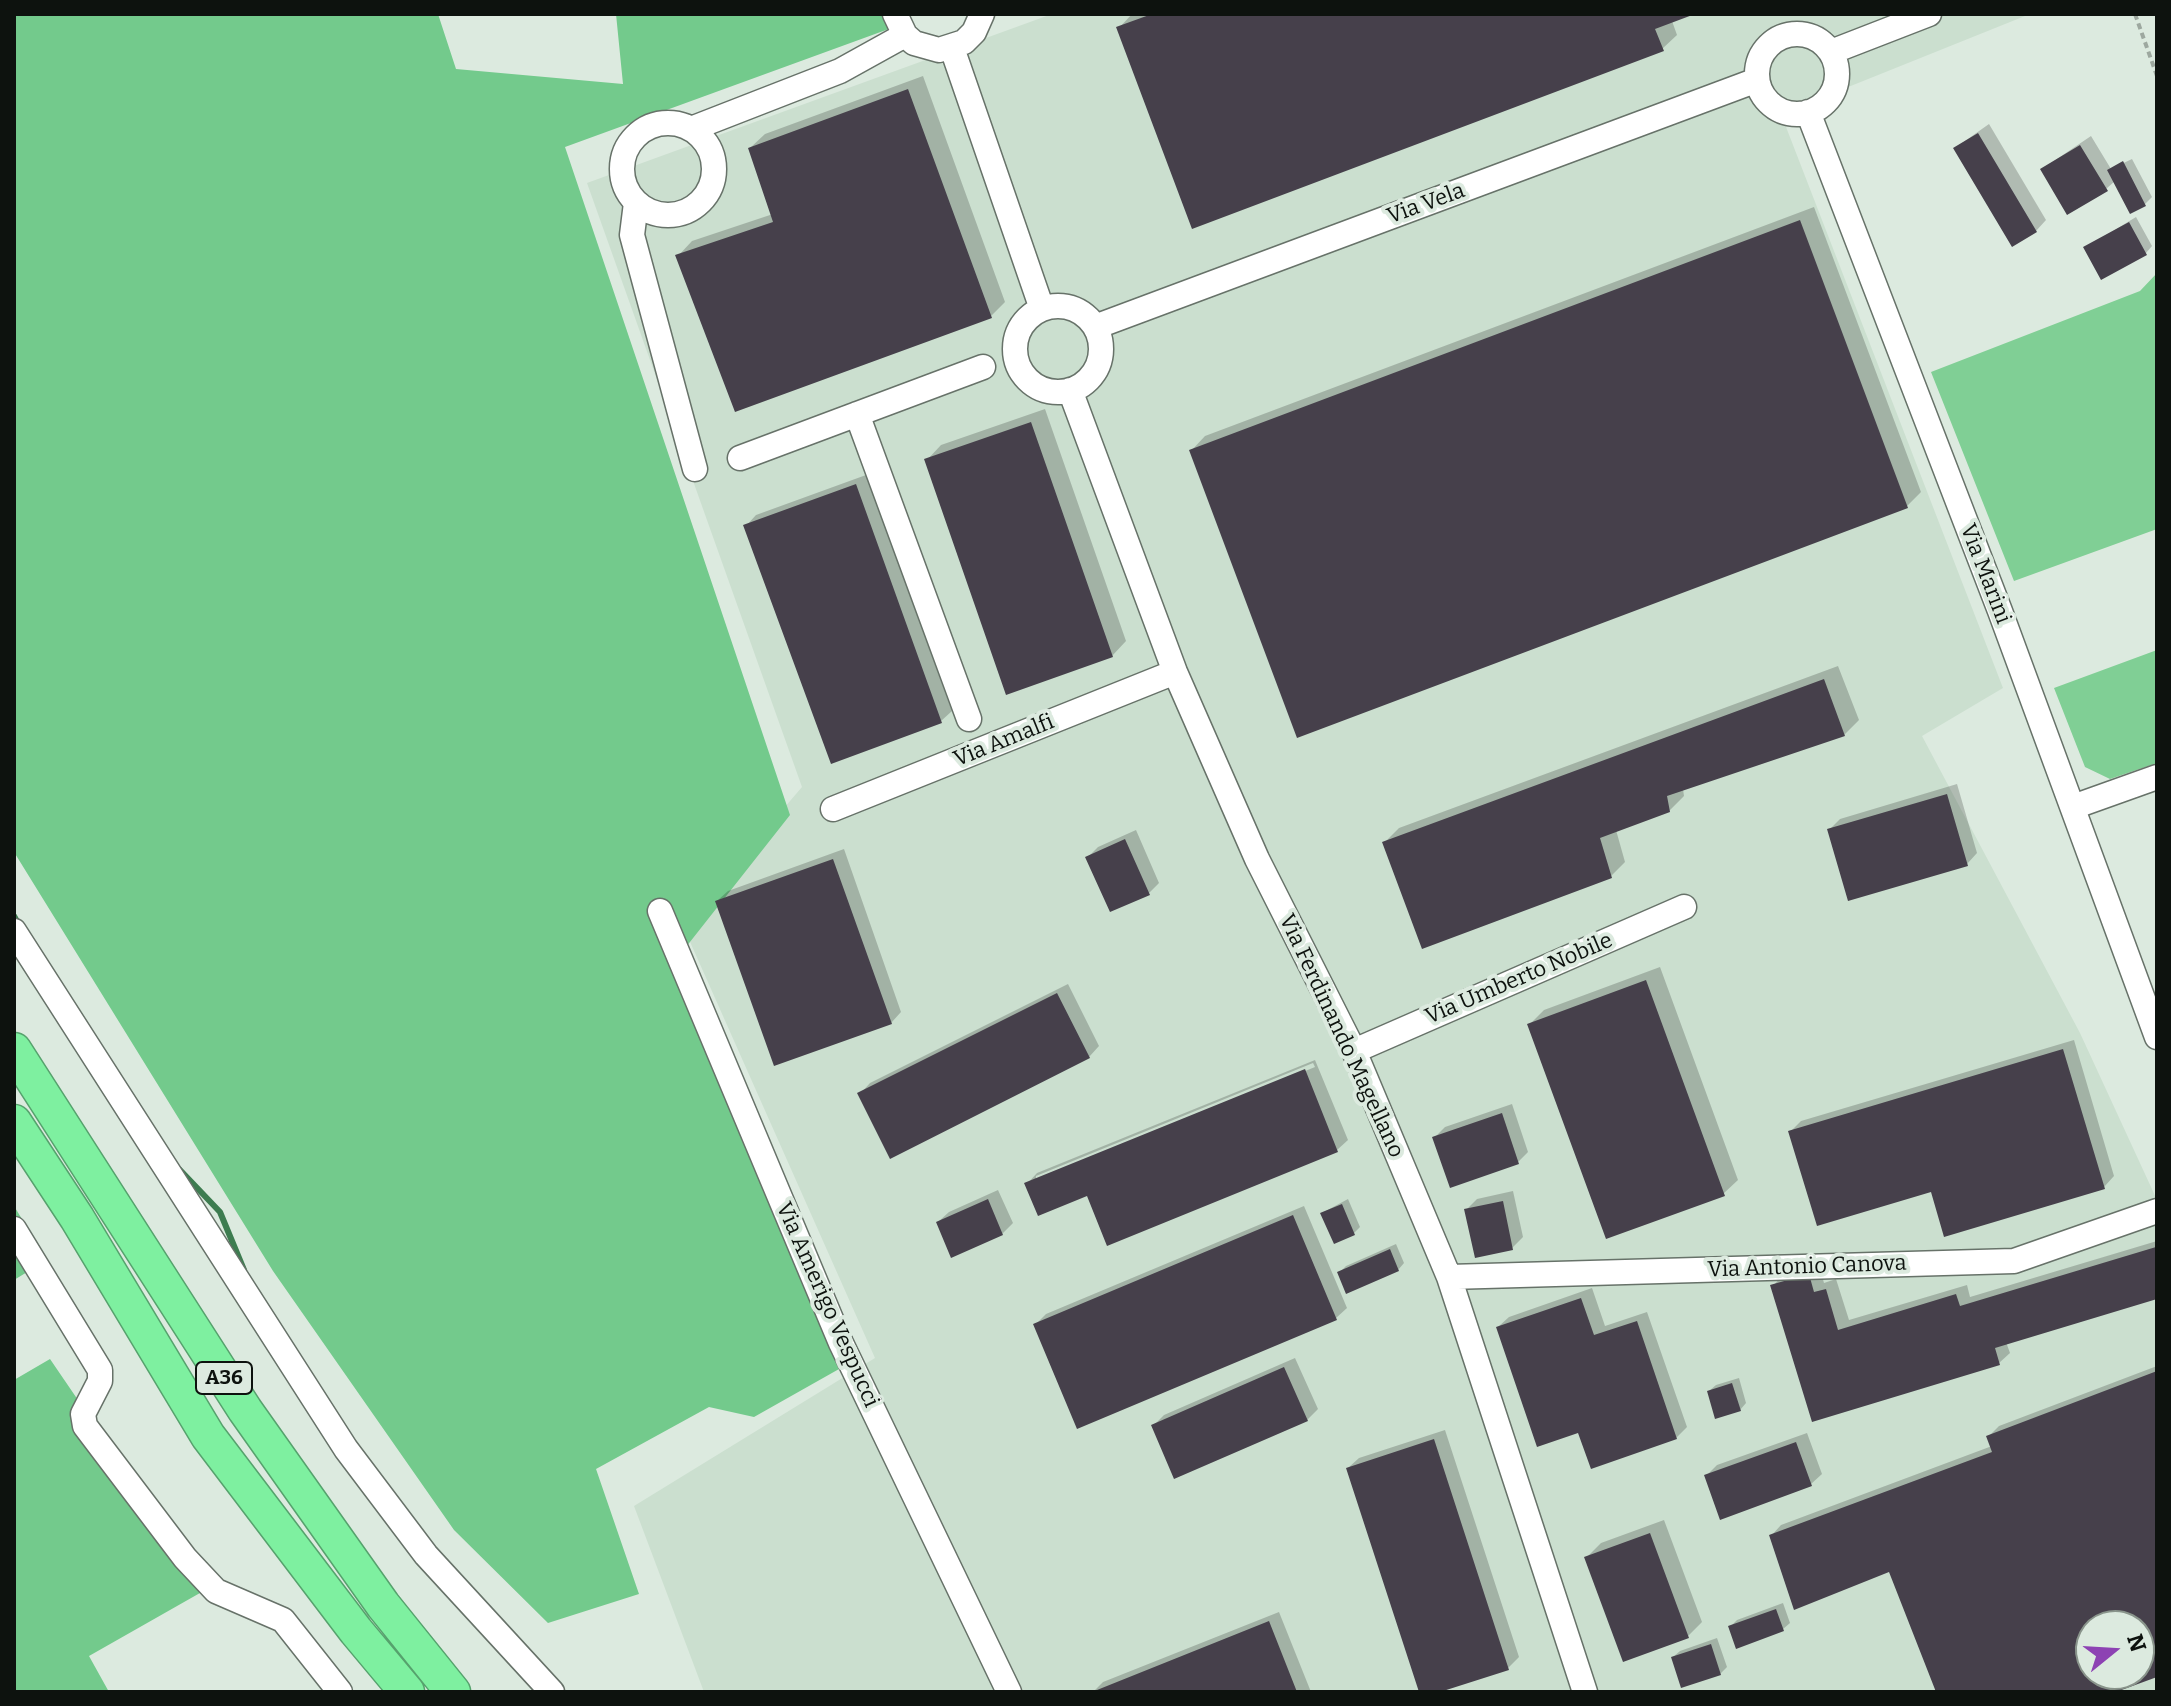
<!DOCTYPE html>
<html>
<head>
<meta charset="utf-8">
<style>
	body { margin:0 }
	#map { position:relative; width:2171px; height:1706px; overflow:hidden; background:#dceadf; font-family:Bitter,serif }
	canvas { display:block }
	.frame { position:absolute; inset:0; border:16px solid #0d120e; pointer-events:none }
	.north { position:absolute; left:2075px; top:1610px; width:80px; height:80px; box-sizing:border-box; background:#dceadf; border:2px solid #89948b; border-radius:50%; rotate:72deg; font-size:22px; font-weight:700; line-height:32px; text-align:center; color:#0d120e }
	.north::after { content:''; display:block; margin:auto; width:28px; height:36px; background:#8d42b3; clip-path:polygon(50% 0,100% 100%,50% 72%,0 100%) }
</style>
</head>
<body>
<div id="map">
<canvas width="2171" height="1706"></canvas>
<div class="frame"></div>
<div class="north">N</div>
</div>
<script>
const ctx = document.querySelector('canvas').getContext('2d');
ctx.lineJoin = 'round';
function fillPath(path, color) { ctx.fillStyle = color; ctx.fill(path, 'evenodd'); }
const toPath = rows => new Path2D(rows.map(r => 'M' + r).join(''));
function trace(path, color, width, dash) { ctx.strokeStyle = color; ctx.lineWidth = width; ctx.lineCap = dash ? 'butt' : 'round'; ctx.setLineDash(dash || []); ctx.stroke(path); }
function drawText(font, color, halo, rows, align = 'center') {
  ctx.font = font + ' Bitter,serif'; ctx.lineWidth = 8; ctx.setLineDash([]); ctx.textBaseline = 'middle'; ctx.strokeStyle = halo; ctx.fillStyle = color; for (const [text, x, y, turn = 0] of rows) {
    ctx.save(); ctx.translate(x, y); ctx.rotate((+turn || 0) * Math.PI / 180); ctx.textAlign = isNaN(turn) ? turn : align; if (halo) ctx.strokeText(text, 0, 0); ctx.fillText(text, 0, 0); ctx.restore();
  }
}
fillPath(toPath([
	[1052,14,2030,14,1781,114,2003,688,1922,736,2080,1033,2157,1200,2157,1692,704,1692,634,1506,875,1358,683,926,802,787,587,183],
	[2091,1626,2139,1626,2139,1674,2091,1674]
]), '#cbdfcf');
fillPath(toPath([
	[2157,273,2157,529,2014,581,1931,372,2140,291],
	[2157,650,2157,763,2110,779,2085,767,2054,688]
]), '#80cf95');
fillPath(toPath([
	[14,14,438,14,456,69,623,84,616,14,885,14,897,26,565,147,790,815,686,947,855,1360,754,1417,709,1407,596,1469,639,1594,548,1623,454,1530,273,1271,14,852],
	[14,1206,47,1260,14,1280],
	[50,1359,207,1589,89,1656,109,1692,14,1692,14,1380]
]), '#73ca8c');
fillPath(toPath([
	[1132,14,1690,14,1672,21,1677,35,1662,49,1119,28],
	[923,76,1005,302,991,316,678,256,692,241,773,214,750,148,765,134],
	[1989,124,2046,220,2036,231,1955,148],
	[2091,136,2111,169,2132,159,2152,197,2145,204,2131,211,2115,181,2106,189,2042,169],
	[1814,207,1921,492,1907,506,1191,451,1205,436],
	[2136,217,2152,246,2146,253,2085,248],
	[1045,409,1126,641,1112,656,927,460,941,445],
	[866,475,952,711,941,721,832,761,746,526,756,515],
	[1838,666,1859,720,1844,735,1683,789,1684,796,1669,811,1616,830,1625,862,1611,876,1385,842,1399,828],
	[1957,784,1977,853,1967,864,1829,830,1840,819],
	[1136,830,1159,883,1149,893,1088,857,1098,847],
	[844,849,901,1012,891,1023,717,901,728,891],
	[1660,967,1738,1180,1723,1194,1530,1024,1544,1010],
	[1068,984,1099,1046,1089,1057,860,1094,870,1083],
	[2074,1040,2114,1176,2104,1187,1932,1189,1791,1131,1801,1121],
	[1315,1060,1348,1140,1337,1150,1088,1193,1027,1184,1037,1173],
	[1313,1063,1315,1067,1036,1181,1036,1176],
	[1512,1104,1528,1152,1518,1162,1434,1138,1445,1127],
	[998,1190,1013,1223,1002,1234,938,1222,949,1212],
	[1513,1191,1523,1237,1512,1248,1466,1210,1477,1199],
	[1348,1199,1360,1227,1354,1233,1322,1213],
	[1304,1206,1347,1308,1336,1318,1035,1325,1046,1314],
	[2157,1241,2157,1297,2006,1342,2010,1353,1999,1363,1813,1419,1773,1286,1783,1275,1819,1265,1824,1283,1836,1279,1849,1320,1967,1285,1970,1297],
	[1396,1244,1404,1263,1398,1270,1339,1273,1346,1266],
	[1592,1288,1605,1326,1647,1312,1687,1427,1676,1438,1580,1430,1498,1327,1509,1317],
	[1295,1358,1318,1409,1307,1420,1153,1426,1164,1415],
	[2157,1366,2157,1675,2110,1692,1938,1692,1891,1570,1771,1536,1781,1525,1992,1446,1988,1437,1999,1426],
	[2091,1626,2139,1626,2139,1674,2091,1674],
	[1739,1378,1746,1403,1740,1410,1709,1391,1716,1385],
	[1445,1430,1519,1657,1508,1668,1434,1692,1421,1692,1348,1468,1359,1458],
	[1807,1433,1822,1474,1811,1484,1706,1476,1717,1465],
	[1664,1520,1702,1622,1688,1636,1587,1557,1601,1543],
	[1783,1603,1790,1623,1783,1629,1730,1627,1737,1620],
	[1279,1612,1311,1692,1093,1692,1103,1682],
	[1717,1638,1727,1667,1720,1674,1673,1657,1680,1651]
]), '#0003');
trace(toPath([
	[14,916,20,927],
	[180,1170,220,1212,244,1270]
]), '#3d7c50', 6);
fillPath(toPath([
	[1152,14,1695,14,1655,29,1664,51,1192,229,1116,27],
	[908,89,992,318,735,412,675,255,773,222,748,148],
	[1978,133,2037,232,2012,247,1953,148],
	[2080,145,2108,191,2067,215,2040,169],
	[2123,161,2146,206,2130,214,2107,170],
	[1800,220,1908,508,1297,738,1189,450],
	[2129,222,2147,255,2101,280,2083,247],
	[1031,422,1113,657,1006,695,924,459],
	[856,484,942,723,831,764,743,525],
	[1824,679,1845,736,1667,796,1670,812,1600,838,1612,878,1422,949,1382,842],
	[1947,794,1968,866,1848,901,1827,829],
	[1125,839,1150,895,1110,912,1085,857],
	[833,859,892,1024,774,1066,715,901],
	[1646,980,1725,1196,1606,1239,1527,1024],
	[1057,993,1090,1058,890,1159,857,1093],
	[2063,1049,2105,1189,1944,1237,1931,1192,1817,1226,1788,1131],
	[1305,1069,1338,1152,1107,1246,1087,1196,1038,1216,1024,1183],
	[1502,1113,1519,1164,1450,1188,1432,1137],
	[988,1199,1003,1235,951,1258,936,1222],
	[1503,1201,1513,1250,1475,1258,1464,1209],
	[1342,1204,1355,1235,1334,1244,1320,1213],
	[1293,1215,1337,1320,1077,1429,1033,1324],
	[2156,1247,2157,1299,1995,1348,2000,1365,1812,1422,1770,1285,1809,1274,1814,1292,1826,1289,1838,1330,1956,1294,1960,1306],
	[1390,1249,1399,1271,1346,1294,1337,1272],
	[1581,1298,1594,1335,1637,1321,1677,1439,1591,1469,1578,1433,1537,1447,1496,1327],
	[1284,1367,1308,1421,1174,1479,1151,1425],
	[2157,1371,2157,1677,2116,1692,1936,1692,1889,1572,1794,1610,1769,1535,1992,1452,1986,1436],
	[2091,1626,2139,1626,2139,1674,2091,1674],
	[1732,1383,1741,1411,1715,1419,1707,1391],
	[1434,1439,1509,1670,1440,1692,1419,1692,1346,1468],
	[1796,1442,1812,1486,1720,1520,1704,1475],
	[1650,1533,1689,1638,1623,1662,1584,1557],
	[1776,1609,1784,1631,1736,1649,1728,1626],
	[1269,1621,1297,1692,1092,1692],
	[1711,1644,1721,1675,1681,1688,1671,1657]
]), '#46404b');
const minor = toPath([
	[895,14,905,35,914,43,939,50,964,42,974,32,982,14],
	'1757 74a40 40 0 1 1 80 0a40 40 0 1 1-80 0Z',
	[952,48,1042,309],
	[1831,52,1929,14],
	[1808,112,2000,611,2157,1037],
	'622 169a46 46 0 1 1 92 0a46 46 0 1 1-92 0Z',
	[691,129,840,71,905,35],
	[636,203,632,235,695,469],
	'1015 349a43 43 0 1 1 86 0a43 43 0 1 1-86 0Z',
	[1095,327,1757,80],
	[1070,390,1175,672,1257,859,1354,1051,1449,1277,1585,1692],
	[857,414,969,719],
	[740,458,983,367],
	[2073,807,2157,777],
	[833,809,1175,672],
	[660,911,841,1343,1009,1692],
	[14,931,346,1449,426,1555,552,1692],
	[1354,1051,1684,907],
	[14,1229,100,1370,100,1381,83,1414,85,1426,185,1558,216,1591,283,1620,340,1692],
	[1449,1277,2014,1261,2157,1211]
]);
const highway = toPath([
	[14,1050,245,1410,383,1605,453,1692],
	[14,1122,77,1218,208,1436,356,1631,407,1692]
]);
trace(minor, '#677269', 27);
trace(highway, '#56a26d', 37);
trace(toPath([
	[2135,14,2157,76]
]), '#9da89f', 4, [6, 4]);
trace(minor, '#fff', 24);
trace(highway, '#7ef0a0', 34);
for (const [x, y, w] of [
	[224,1378,56]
]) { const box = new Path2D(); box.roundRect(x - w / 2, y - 16, w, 32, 6); ctx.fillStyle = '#dceadf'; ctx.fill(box); trace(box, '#0d120e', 2); }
drawText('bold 20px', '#0d120e', null, [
	["A36",224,1378]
]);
drawText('22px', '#0d120e', '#dceadf', [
	["Via Vela",1426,204,-20],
	["Via Marini",1985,574,69],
	["Via Amalfi",1004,741,-22],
	["Via Umberto Nobile",1519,979,-23],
	["Via Ferdinando Magellano",1341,1036,65],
	["Via Antonio Canova",1807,1267,-2],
	["Via Amerigo Vespucci",827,1305,66]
]);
</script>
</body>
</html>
